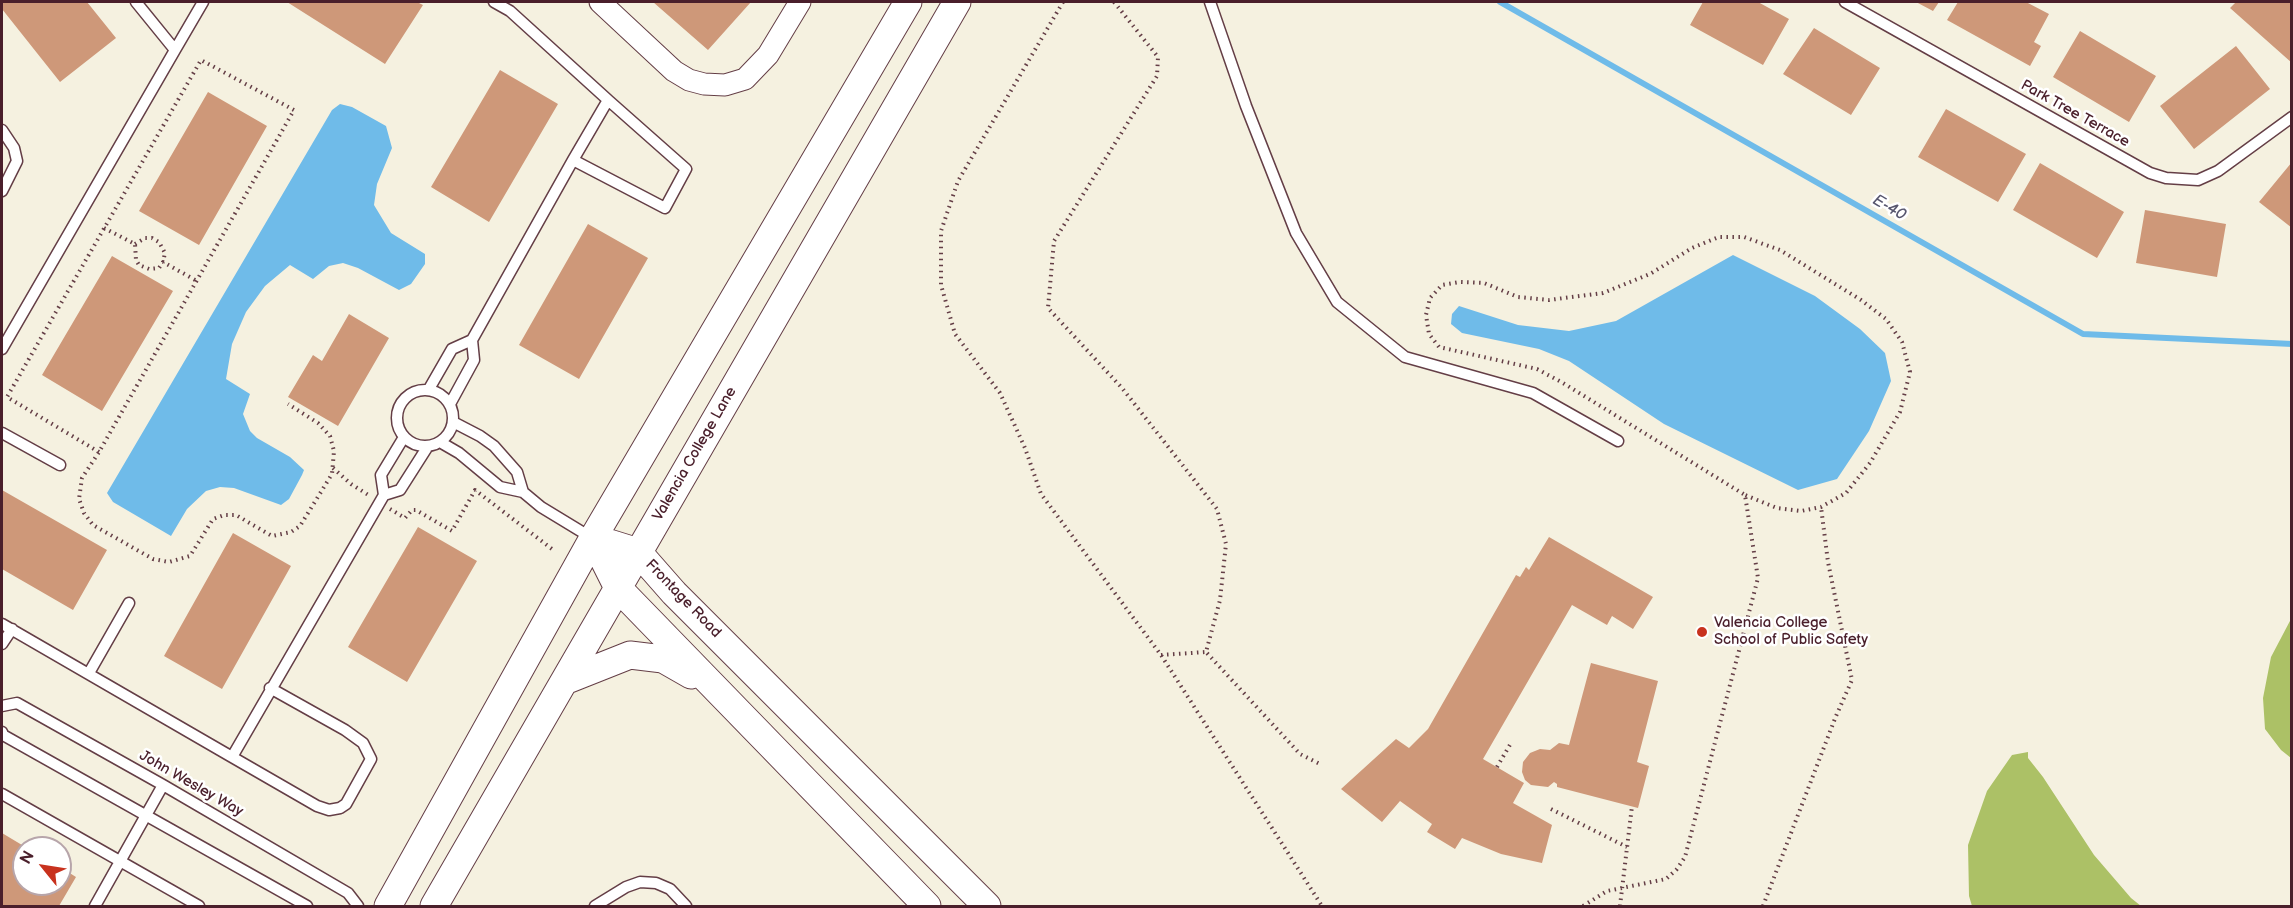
<!DOCTYPE html>
<html>
<head>
<meta charset="utf-8">
<style>
	body { margin:0 }
	#map { position:relative; width:2293px; height:908px; overflow:hidden; background:#f5f1e0; font-family:"Balsamiq Sans",sans-serif }
	canvas { display:block }
	.frame { position:absolute; inset:0; border:3px solid #4a1f2b; pointer-events:none }
	.north { position:absolute; left:12px; top:836px; width:60px; height:60px; box-sizing:border-box; background:#fff; border:2px solid #b7a5aa; border-radius:50%; rotate:300deg; font-size:16px; font-weight:700; line-height:24px; text-align:center; color:#4a1f2b }
	.north::after { content:''; display:block; margin:auto; width:21px; height:27px; background:#c8321e; clip-path:polygon(50% 0,100% 100%,50% 72%,0 100%) }
</style>
</head>
<body>
<div id="map">
<canvas width="2293" height="908"></canvas>
<div class="frame"></div>
<div class="north">N</div>
</div>
<script>
const ctx = document.querySelector('canvas').getContext('2d');
ctx.lineJoin = 'round';
function fillPath(path, color) { ctx.fillStyle = color; ctx.fill(path, 'evenodd'); }
const toPath = rows => new Path2D(rows.map(r => 'M' + r).join(''));
function trace(path, color, width, dash) { ctx.strokeStyle = color; ctx.lineWidth = width; ctx.lineCap = dash ? 'butt' : 'round'; ctx.setLineDash(dash || []); ctx.stroke(path); }
function drawText(font, color, halo, rows, align = 'center') {
  ctx.font = font + ' "Balsamiq Sans",sans-serif'; ctx.lineWidth = 5; ctx.setLineDash([]); ctx.textBaseline = 'middle'; ctx.strokeStyle = halo; ctx.fillStyle = color; for (const [text, x, y, turn = 0] of rows) {
    ctx.save(); ctx.translate(x, y); ctx.rotate((+turn || 0) * Math.PI / 180); ctx.textAlign = isNaN(turn) ? turn : align; if (halo) ctx.strokeText(text, 0, 0); ctx.fillText(text, 0, 0); ctx.restore();
  }
}
fillPath(toPath([
	[2291,619,2291,758,2281,750,2265,729,2263,698,2271,657],
	[2028,752,2028,758,2043,777,2094,855,2131,898,2141,906,1972,906,1969,896,1968,845,1987,791,2012,755]
]), '#acc166');
fillPath(toPath([
	[340,104,352,107,386,126,392,148,377,184,374,205,391,233,425,254,425,264,411,284,399,290,358,268,343,263,329,266,313,279,290,265,265,286,246,312,232,344,226,379,250,394,243,414,250,431,257,438,290,457,304,470,302,475,289,499,281,505,234,488,220,487,206,491,187,509,171,536,113,502,107,493,332,110],
	[1733,255,1815,296,1860,329,1885,353,1891,381,1869,431,1837,479,1798,490,1664,424,1569,361,1539,349,1462,333,1451,324,1452,314,1459,306,1518,325,1569,331,1616,321]
]), '#6fbbe9');
trace(toPath([
	[1500,2,2083,334,2292,344]
]), '#6fbbe9', 6);
fillPath(toPath([
	[2,2,87,2,116,38,60,82,2,9],
	[287,2,417,2,423,5,385,64],
	[653,2,751,2,708,50],
	[1703,2,1758,2,1789,19,1763,65,1690,25],
	[1916,2,1939,2,1933,11],
	[1958,2,2026,2,2049,14,2034,42,2041,46,2030,66,1947,20],
	[2236,2,2292,2,2292,63,2230,8],
	[1814,28,1880,68,1851,115,1783,74],
	[2080,31,2156,76,2129,122,2053,77],
	[2236,46,2270,89,2194,149,2160,106],
	[500,70,558,104,489,222,431,187],
	[208,92,267,126,199,245,139,211],
	[1946,109,2026,154,1998,202,1918,157],
	[2292,162,2292,228,2259,202],
	[2040,163,2124,212,2097,258,2013,210],
	[2145,210,2226,224,2217,277,2136,263],
	[588,224,648,258,579,379,519,345],
	[112,256,173,291,102,411,42,375],
	[349,314,389,338,338,426,288,397,313,355,322,361],
	[2,490,107,550,73,610,2,569],
	[418,527,477,561,407,682,348,647],
	[233,533,291,566,222,689,164,656],
	[1549,537,1653,597,1633,629,1612,616,1607,625,1572,605,1483,759,1524,783,1513,803,1552,825,1542,863,1501,854,1462,838,1455,849,1427,832,1432,824,1400,801,1382,822,1341,789,1396,739,1409,748,1428,729,1516,575,1520,577,1526,567,1529,570],
	[1591,663,1658,681,1637,762,1649,766,1638,808,1557,787,1557,784,1554,782,1548,787,1531,785,1525,780,1522,772,1523,762,1530,753,1540,749,1550,750,1559,743,1569,745],
	[2,833,27,848,24,848,24,884,60,884,60,867,76,877,59,906,2,906]
]), '#ce9879');
const service = toPath([
	[136,2,175,50,203,2],
	[494,2,510,11,608,100],
	[1210,2,1246,106,1296,233,1337,302,1405,357,1533,393,1618,441],
	[1845,2,2150,173,2166,178,2198,180,2218,171,2292,117],
	[2,130,14,148,17,161,2,191],
	[472,340,573,160,608,100,686,169,665,208,573,160],
	[2,349,175,50],
	[429,389,452,349,472,340,474,360,450,404],
	'397 418a28 28 0 1 1 56 0a28 28 0 1 1-56 0Z',
	[453,422,480,436,494,446,517,472,523,492],
	[2,433,60,465],
	[440,442,459,453,500,487,523,492,541,507,592,538],
	[384,495,400,490,428,446],
	[2,624,232,757,384,495,381,475,404,437],
	[2,644,12,629],
	[89,673,129,603],
	[2,706,17,703,163,785,348,893,358,906],
	[2,732,3,735,307,906],
	[232,757,317,806,329,810,340,808,346,804,371,759,363,743,345,730,270,688],
	[2,794,199,906],
	[95,906,163,785],
	[595,906,626,887,640,882,656,883,670,889,686,906]
]);
const minor = toPath([
	[600,2,674,71,689,80,704,84,725,85,745,79,768,55,800,2]
]);
const tertiary = toPath([
	[593,538,638,552,674,593,987,906],
	[593,538,618,588,927,906],
	[567,680,630,655,663,659,691,675],
	[388,906,593,538,908,2],
	[434,906,957,2]
]);
trace(service, '#643e46', 13);
trace(minor, '#643e46', 23);
trace(tertiary, '#643e46', 29);
trace(toPath([
	[1063,2,958,181,941,231,941,285,955,334,1000,393,1025,448,1041,494,1161,655,1322,906],
	[1114,2,1158,57,1157,76,1054,241,1048,308,1122,388,1217,509,1226,544,1220,600,1206,652,1300,754,1320,764],
	[104,228,135,244,136,260,139,265,149,269,159,268,163,262,197,281],
	[135,244,145,238,152,238,159,242,165,253,163,262],
	[99,452,7,397,201,60,294,110,99,452,82,478,79,499,84,513,93,525,153,559,169,562,190,556,213,519,224,515,236,515,272,536,291,532,300,526,332,474,334,451,330,436,318,423,288,404],
	[333,468,351,484,370,496],
	[390,509,405,518,412,510,416,510,452,531,475,490,552,549],
	[1161,655,1206,652],
	[1497,767,1511,743],
	[1551,809,1627,847],
	[1583,906,1607,891,1666,879,1677,869,1685,857,1758,578,1745,495,1563,383,1537,369,1439,347,1429,334,1426,315,1430,298,1442,285,1460,282,1484,283,1518,297,1549,300,1603,293,1650,274,1692,248,1719,237,1744,237,1780,250,1861,300,1886,319,1902,342,1910,372,1900,412,1870,463,1846,493,1821,507,1801,511,1777,508,1745,495],
	[1620,906,1632,806],
	[1763,906,1836,716,1852,680,1828,562,1821,507]
]), '#643e46', 4, [1.5, 4.5]);
trace(service, '#fff', 10);
trace(minor, '#fff', 21);
trace(tertiary, '#fff', 27);
for (const [x, y, r, color] of [
	[1702,632,6,"#c8321e"]
]) { const dot = new Path2D(); dot.arc(x, y, r, 0, 2 * Math.PI); ctx.fillStyle = color; ctx.fill(dot); trace(dot, '#fff', 2); }
drawText('15px', '#4a1f2b', '#fff', [
	["Park Tree Terrace",2075,114,29],
	["Valencia College Lane",695,454,-60],
	["Frontage Road",683,599,46],
	["John Wesley Way",191,784,30]
]);
drawText('15px', '#4a1f2b', '#fff', [
	["Valencia College",1714,623],
	["School of Public Safety",1714,640]
], 'left');
drawText('italic 16px', '#57566e', '#fff', [
	["E-40",1889,208,30]
]);
</script>
</body>
</html>
